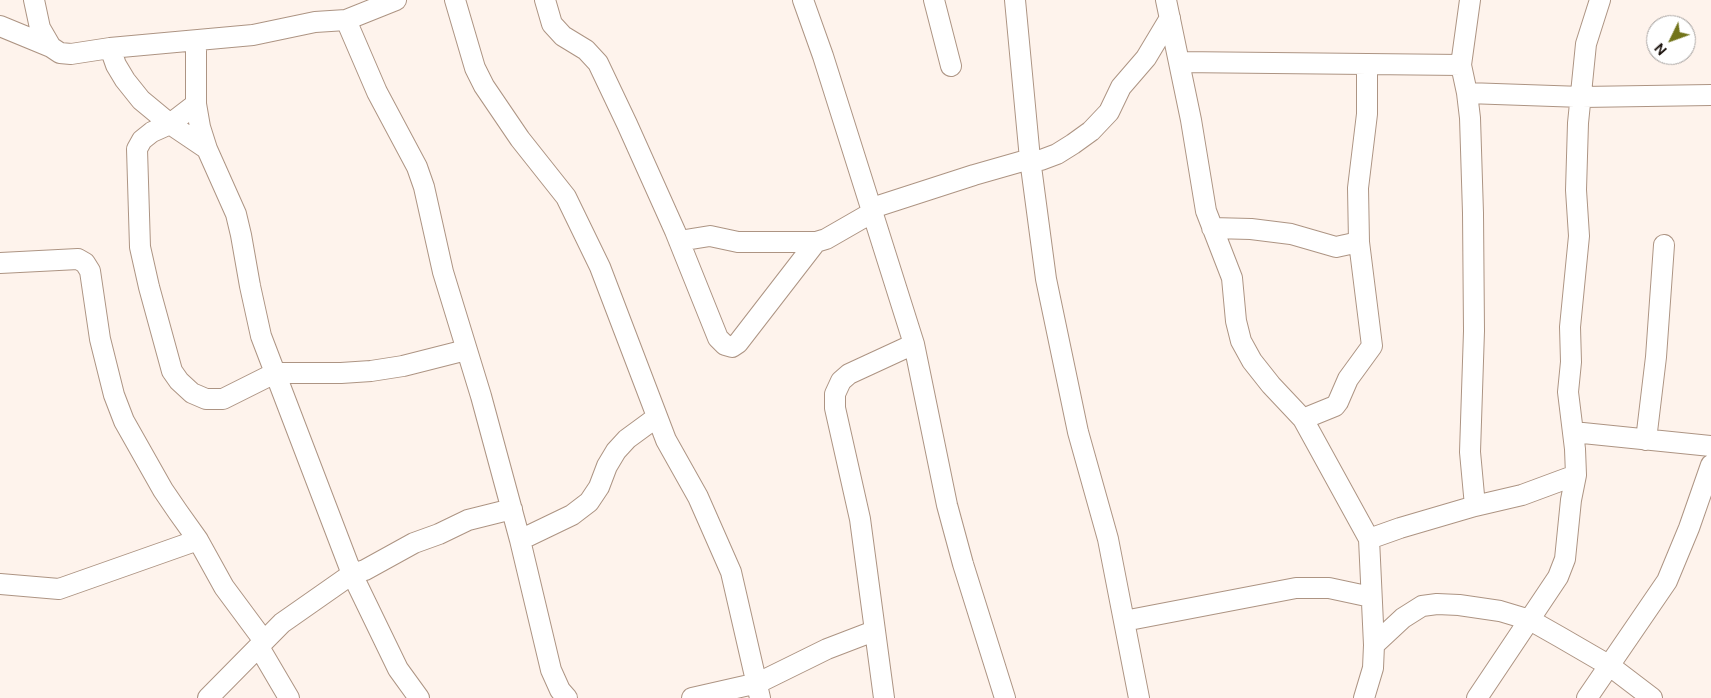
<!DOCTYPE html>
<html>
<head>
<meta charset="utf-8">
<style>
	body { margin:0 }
	#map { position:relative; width:1711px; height:698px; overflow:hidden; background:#fef3ec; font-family:"DM Sans",sans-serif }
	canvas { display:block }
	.north { position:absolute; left:1646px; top:15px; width:50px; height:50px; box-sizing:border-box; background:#fff; border:1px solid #a39f9d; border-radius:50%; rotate:228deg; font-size:14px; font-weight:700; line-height:20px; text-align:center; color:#180f09 }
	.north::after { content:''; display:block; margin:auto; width:18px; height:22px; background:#72741a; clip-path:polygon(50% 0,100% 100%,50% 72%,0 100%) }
</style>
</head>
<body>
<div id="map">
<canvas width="1711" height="698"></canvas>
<div class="north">N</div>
</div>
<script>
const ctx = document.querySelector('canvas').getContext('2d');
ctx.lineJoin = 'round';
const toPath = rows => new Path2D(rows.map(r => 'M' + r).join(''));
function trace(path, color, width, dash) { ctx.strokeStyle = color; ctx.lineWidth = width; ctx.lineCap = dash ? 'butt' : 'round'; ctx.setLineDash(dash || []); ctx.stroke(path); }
const minor = toPath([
	[34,0,40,28,51,47,60,53,71,54,110,48,253,35,315,22,346,20,396,0],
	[455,0,475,68,484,86,520,139,566,197,600,267,666,440,698,497,731,572,760,698],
	[545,0,552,24,563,36,586,50,598,63,627,124,675,231,718,338,725,345,732,347,738,343,816,242],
	[803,0,823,56,914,344,947,505,963,564,1005,698],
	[934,0,951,66],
	[1015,0,1030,159,1046,279,1078,432,1108,539,1139,698],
	[1166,0,1191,120,1206,211,1232,278,1236,321,1241,341,1252,361,1271,385,1303,419,1369,539,1374,645,1373,668,1364,698],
	[346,20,377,92,417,167,424,187,443,272,481,396,520,540,551,670,560,690,567,698],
	[0,26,51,47],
	[196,41,196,104,200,127,207,149,236,214,241,235,250,286,261,336,352,574,398,669,419,698],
	[110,48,116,65,125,80,141,100,170,124,207,149],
	[1179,62,1461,65],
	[1467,93,1582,97,1711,95],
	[196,104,170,124,152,132,142,140,137,149,140,247,149,287,172,371,179,381,192,393,206,399,223,399,275,373,341,373,371,371,403,366,466,350],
	[872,208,974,175,1030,159,1041,160,1057,154,1073,144,1091,131,1109,112,1121,87,1146,58,1170,18],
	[1212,228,1251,229,1291,234,1336,247,1359,242],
	[679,241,710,236,738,242,816,242,826,239,873,212],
	[0,263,78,259,85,263,90,271,100,339,114,395,124,421,163,490,178,512,198,540,224,587,264,641],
	[1303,419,1335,406,1338,402,1348,379,1372,346,1359,242,1358,188,1367,114,1367,65],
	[1573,432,1711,446],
	[1646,440,1656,357,1664,245],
	[1475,506,1522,495,1576,475],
	[1369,539,1400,528,1475,506,1470,452,1474,331,1473,213,1470,118,1467,93,1461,65,1470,0],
	[520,540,572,515,589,502,599,487,607,466,616,451,627,439,657,417],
	[0,584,59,589,198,540],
	[1124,621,1296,588,1329,588,1371,597],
	[1374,645,1403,618,1422,606,1437,604,1459,605,1500,611,1530,620,1560,637,1610,666,1652,698],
	[259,647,289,698],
	[208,698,282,623,352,574,365,570,414,543,439,534,468,520,512,509],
	[692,698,758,683,827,649,874,631],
	[884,698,860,519,835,408,835,394,841,381,849,374,914,344],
	[1477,698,1558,577,1565,559,1571,500,1576,475,1575,449,1568,392,1571,362,1570,327,1579,236,1576,190,1578,123,1586,44,1600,0],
	[1587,698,1667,581,1689,528,1711,465]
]);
trace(minor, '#ad9483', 22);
trace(minor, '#fff', 20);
</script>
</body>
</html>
